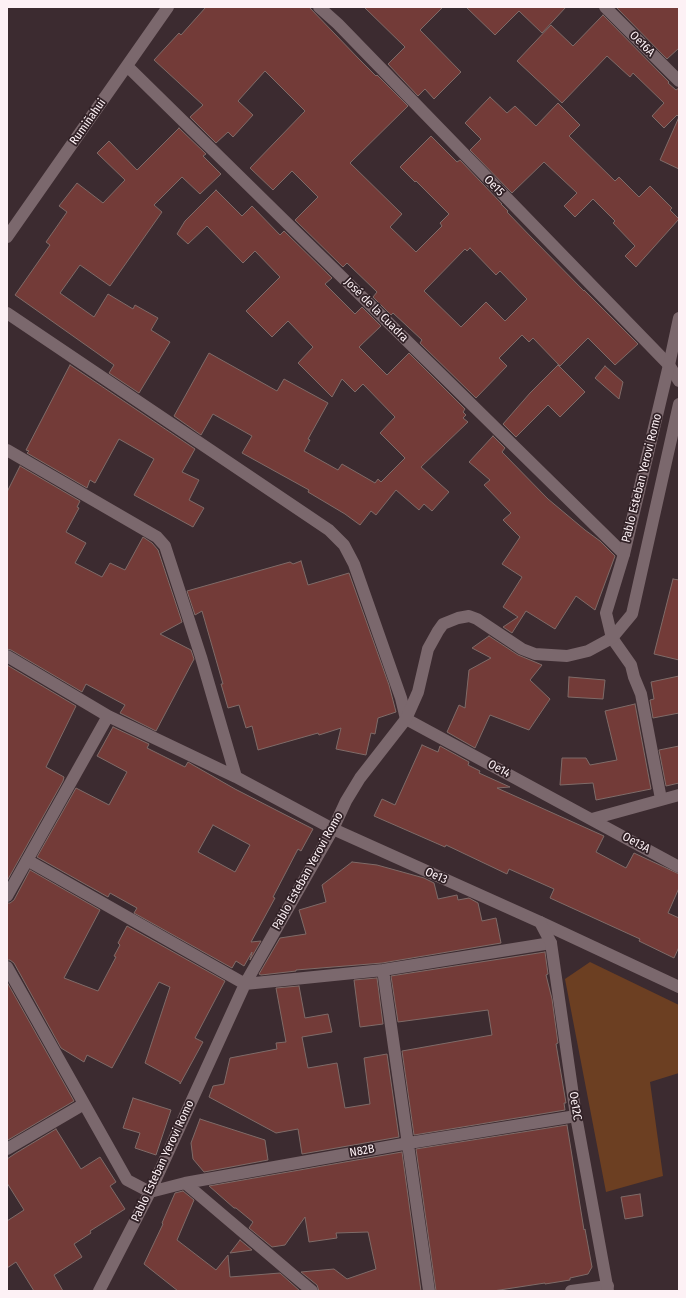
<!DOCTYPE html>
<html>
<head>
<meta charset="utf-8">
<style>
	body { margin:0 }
	#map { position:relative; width:686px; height:1298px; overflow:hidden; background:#3c2b30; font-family:"Fira Sans Condensed",sans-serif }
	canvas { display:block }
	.frame { position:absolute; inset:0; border:8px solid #fdf1f5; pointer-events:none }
</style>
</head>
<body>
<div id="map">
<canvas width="686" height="1298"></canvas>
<div class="frame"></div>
</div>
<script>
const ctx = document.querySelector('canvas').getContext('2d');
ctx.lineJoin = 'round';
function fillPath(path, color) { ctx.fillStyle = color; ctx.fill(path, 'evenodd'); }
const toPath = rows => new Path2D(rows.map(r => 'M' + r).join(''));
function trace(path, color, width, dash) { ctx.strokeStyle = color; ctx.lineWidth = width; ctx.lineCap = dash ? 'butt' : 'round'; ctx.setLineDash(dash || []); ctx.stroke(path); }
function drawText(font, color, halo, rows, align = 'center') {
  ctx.font = font + ' "Fira Sans Condensed",sans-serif'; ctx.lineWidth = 3.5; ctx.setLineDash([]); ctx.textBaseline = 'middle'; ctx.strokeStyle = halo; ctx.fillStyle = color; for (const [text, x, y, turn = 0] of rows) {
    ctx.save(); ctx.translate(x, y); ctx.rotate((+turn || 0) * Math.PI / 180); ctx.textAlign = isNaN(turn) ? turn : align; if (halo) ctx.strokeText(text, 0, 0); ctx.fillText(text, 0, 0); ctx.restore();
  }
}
fillPath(toPath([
	[590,962,679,1005,679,1073,650,1082,663,1176,606,1192,565,979]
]), '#6c3f22');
const building = toPath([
	[206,7,309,7,359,59,376,76,377,75,408,106,350,163,402,214,390,227,416,252,442,226,440,223,449,214,416,181,415,182,400,167,431,136,457,162,460,160,502,204,501,204,508,211,507,212,533,239,584,291,584,290,638,344,615,365,588,338,560,366,533,338,529,342,522,335,499,358,507,366,476,398,420,343,422,340,393,313,391,315,373,297,377,292,347,263,343,267,295,220,318,197,292,171,273,190,250,168,305,111,265,71,238,101,253,115,233,137,228,132,216,143,190,117,203,105,154,60,179,33,181,35,206,7],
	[470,248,496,275,500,271,527,299,505,321,486,302,461,327,424,291,465,249,467,251,470,248],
	[364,7,443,7,420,30,461,72,434,99,425,89,418,96,388,64,405,47,364,7],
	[466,7,566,7,542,33,519,11,495,35,466,7],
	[616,7,679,7,679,48,667,59,616,7],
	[603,15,669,82,668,83,676,90,679,88,679,117,677,115,664,128,652,116,664,103,633,73,630,77,607,56,562,103,517,61,551,25,573,46,603,15],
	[490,97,507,113,515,106,536,126,558,103,580,125,569,136,615,181,619,177,639,197,650,186,672,208,670,210,679,219,636,267,625,256,635,246,613,223,615,221,593,199,575,217,564,206,577,193,544,162,512,193,470,150,481,139,465,123,490,97],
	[679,117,679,169,660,160,679,117],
	[179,128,206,154,203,156,221,174,200,194,182,177,154,205,162,212,110,286,80,265,60,293,94,317,108,294,133,309,135,305,158,318,151,330,170,342,139,393,109,373,114,365,15,295,50,245,46,242,67,212,59,206,77,183,103,203,125,180,97,153,109,141,137,170,179,128],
	[216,190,242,216,252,206,280,235,284,231,332,278,325,284,355,314,362,307,381,326,359,347,387,375,409,353,465,409,463,412,466,415,463,418,468,422,421,467,449,492,432,511,424,504,419,510,396,490,376,515,371,511,360,525,345,514,308,492,309,490,242,453,252,436,213,414,201,435,174,416,209,353,277,391,284,379,328,403,308,439,310,440,304,451,338,470,342,464,375,483,378,479,381,482,405,458,380,433,395,417,363,384,355,392,342,379,332,397,298,363,313,347,288,321,272,337,246,311,280,277,255,251,243,263,207,226,188,244,177,234,185,221,216,190],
	[70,365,195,449,182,472,199,480,189,500,204,508,193,527,134,495,154,459,119,439,95,483,90,480,87,488,27,453,29,451,26,450,70,365],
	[558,365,585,392,560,417,548,405,516,437,503,424,530,393,558,365],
	[605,366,623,382,619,399,595,378,605,366],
	[493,436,505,448,502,452,548,499,585,530,600,541,615,556,595,610,576,596,555,629,526,611,512,633,503,627,518,617,503,607,522,577,502,564,520,537,503,520,511,513,484,485,490,480,469,462,493,436],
	[20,466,80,501,77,507,79,508,66,532,86,543,75,563,102,577,110,563,125,570,143,537,152,543,158,550,182,622,160,634,191,650,194,659,156,731,120,713,125,705,86,684,82,692,11,650,7,649,7,492,20,466],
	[301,561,308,585,349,573,389,685,396,712,378,718,375,734,371,733,366,755,336,749,341,728,319,735,318,733,258,750,252,726,246,728,239,705,228,708,221,684,223,684,202,611,195,615,187,591,290,562,293,564,301,561],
	[673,579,679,580,679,660,654,654,673,579],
	[489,636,518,655,535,662,542,665,530,680,550,699,529,730,490,715,475,748,447,732,459,705,465,708,469,670,491,658,472,648,489,636],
	[7,665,76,706,46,767,64,777,63,781,7,881,7,665],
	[679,676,679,713,653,718,650,700,654,699,651,682,679,676],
	[569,677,605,680,603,699,568,697,569,677],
	[635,704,651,789,596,800,593,783,560,785,562,758,586,758,590,765,617,760,605,711,635,704],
	[113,727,149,744,147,748,185,767,188,762,193,765,235,789,313,829,301,851,298,849,273,897,275,898,251,942,261,941,250,960,252,952,244,966,236,961,232,968,134,913,137,908,110,893,108,897,37,857,76,788,109,805,127,772,97,756,113,727],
	[213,825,250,845,235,872,198,852,213,825],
	[422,745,438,752,440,746,469,762,468,765,480,771,479,773,510,787,497,788,604,836,596,852,626,868,634,853,679,874,679,888,668,913,679,918,679,947,674,958,639,941,640,939,550,898,554,889,509,869,507,874,446,845,445,847,374,816,382,799,395,805,422,745],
	[679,746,679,783,666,786,659,750,679,746],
	[352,862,377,865,424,878,434,883,438,899,457,895,458,900,469,898,478,903,482,921,496,918,501,943,382,963,296,970,296,971,261,975,259,974,280,938,306,934,299,910,326,902,322,885,352,862],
	[30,870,100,910,64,978,98,991,116,957,114,956,120,945,118,943,127,926,225,981,195,1038,203,1042,180,1084,180,1082,145,1063,170,987,159,982,112,1068,87,1055,84,1062,61,1048,14,963,10,960,7,960,7,903,10,903,14,900,30,870],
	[545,952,548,974,546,975,552,999,558,1043,556,1044,566,1103,564,1103,565,1110,414,1135,402,1051,492,1035,488,1010,398,1022,391,976,545,952],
	[377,978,383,1024,360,1027,354,980,377,978],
	[7,982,74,1101,8,1140,7,1139,7,982],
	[299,986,305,1018,328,1014,332,1032,302,1037,308,1068,337,1063,345,1108,370,1104,364,1058,387,1054,399,1137,302,1154,298,1129,276,1133,209,1097,213,1086,224,1084,230,1058,277,1049,276,1043,286,1042,276,988,299,986],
	[133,1098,171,1110,156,1155,135,1148,140,1133,123,1128,133,1098],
	[200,1119,265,1140,268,1160,204,1172,193,1159,191,1143,200,1119],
	[567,1125,584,1230,585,1229,592,1267,588,1274,570,1278,570,1280,545,1284,545,1283,493,1291,436,1291,416,1149,567,1125],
	[56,1129,81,1169,100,1157,116,1182,110,1186,125,1209,90,1231,91,1233,74,1244,82,1257,54,1275,63,1291,34,1291,16,1262,7,1268,7,1221,24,1210,7,1183,7,1159,16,1153,56,1129],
	[402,1152,421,1291,319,1291,317,1285,301,1272,334,1269,347,1279,376,1269,368,1232,336,1233,337,1238,309,1242,305,1217,285,1245,272,1247,249,1228,253,1222,236,1208,234,1208,209,1186,402,1152],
	[183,1191,194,1200,177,1240,216,1270,228,1255,230,1277,280,1273,300,1291,178,1291,144,1264,163,1224,162,1223,175,1193,183,1191],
	[640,1194,643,1216,625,1219,621,1197,640,1194],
	[240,1240,252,1250,230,1253,240,1240]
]);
fillPath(building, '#733b38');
trace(building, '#7f6b68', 1);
trace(toPath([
	[319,7,338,24,669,365,679,381],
	[605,7,679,81],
	[127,66,624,554],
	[7,237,168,7],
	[7,313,329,530,344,545,354,564,401,698,406,719,679,867],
	[7,450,157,537,165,546,201,657,236,777],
	[612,638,631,665,634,677,641,694,661,799],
	[7,656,108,716,236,777,333,829,245,984,150,1192,99,1291],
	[592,819,679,795],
	[27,860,245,984,383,970,551,943],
	[7,896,108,716],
	[540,922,679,987],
	[7,967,127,1180,150,1192,185,1183,409,1143,576,1116],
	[383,970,429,1291],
	[7,1149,84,1104],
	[185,1183,312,1291],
	[571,1291,608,1286]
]), '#7b686d', 12);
trace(toPath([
	[612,638,606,613,624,554,669,365,679,318],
	[608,1291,576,1116,551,943,540,922,333,829,346,801,360,778,406,719,418,692,428,649,438,631,443,624,458,618,469,616,477,619,522,649,535,654,567,656,588,651,612,638,632,614,679,404]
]), '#7b686d', 12);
drawText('12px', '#fdf1f5', '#312126', [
	["Oe16A",642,44,45],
	["Rumiñahui",88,122,-55],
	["Oe15",494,186,46],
	["José de la Cuadra",376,310,45],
	["Pablo Esteban Yerovi Romo",642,478,-76],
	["Oe14",499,769,28],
	["Oe13A",636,843,29],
	["Pablo Esteban Yerovi Romo",308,871,-61],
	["Oe13",436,876,24],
	["Oe12C",575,1106,81],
	["N82B",362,1151,-10],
	["Pablo Esteban Yerovi Romo",163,1161,-65]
]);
</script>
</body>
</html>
